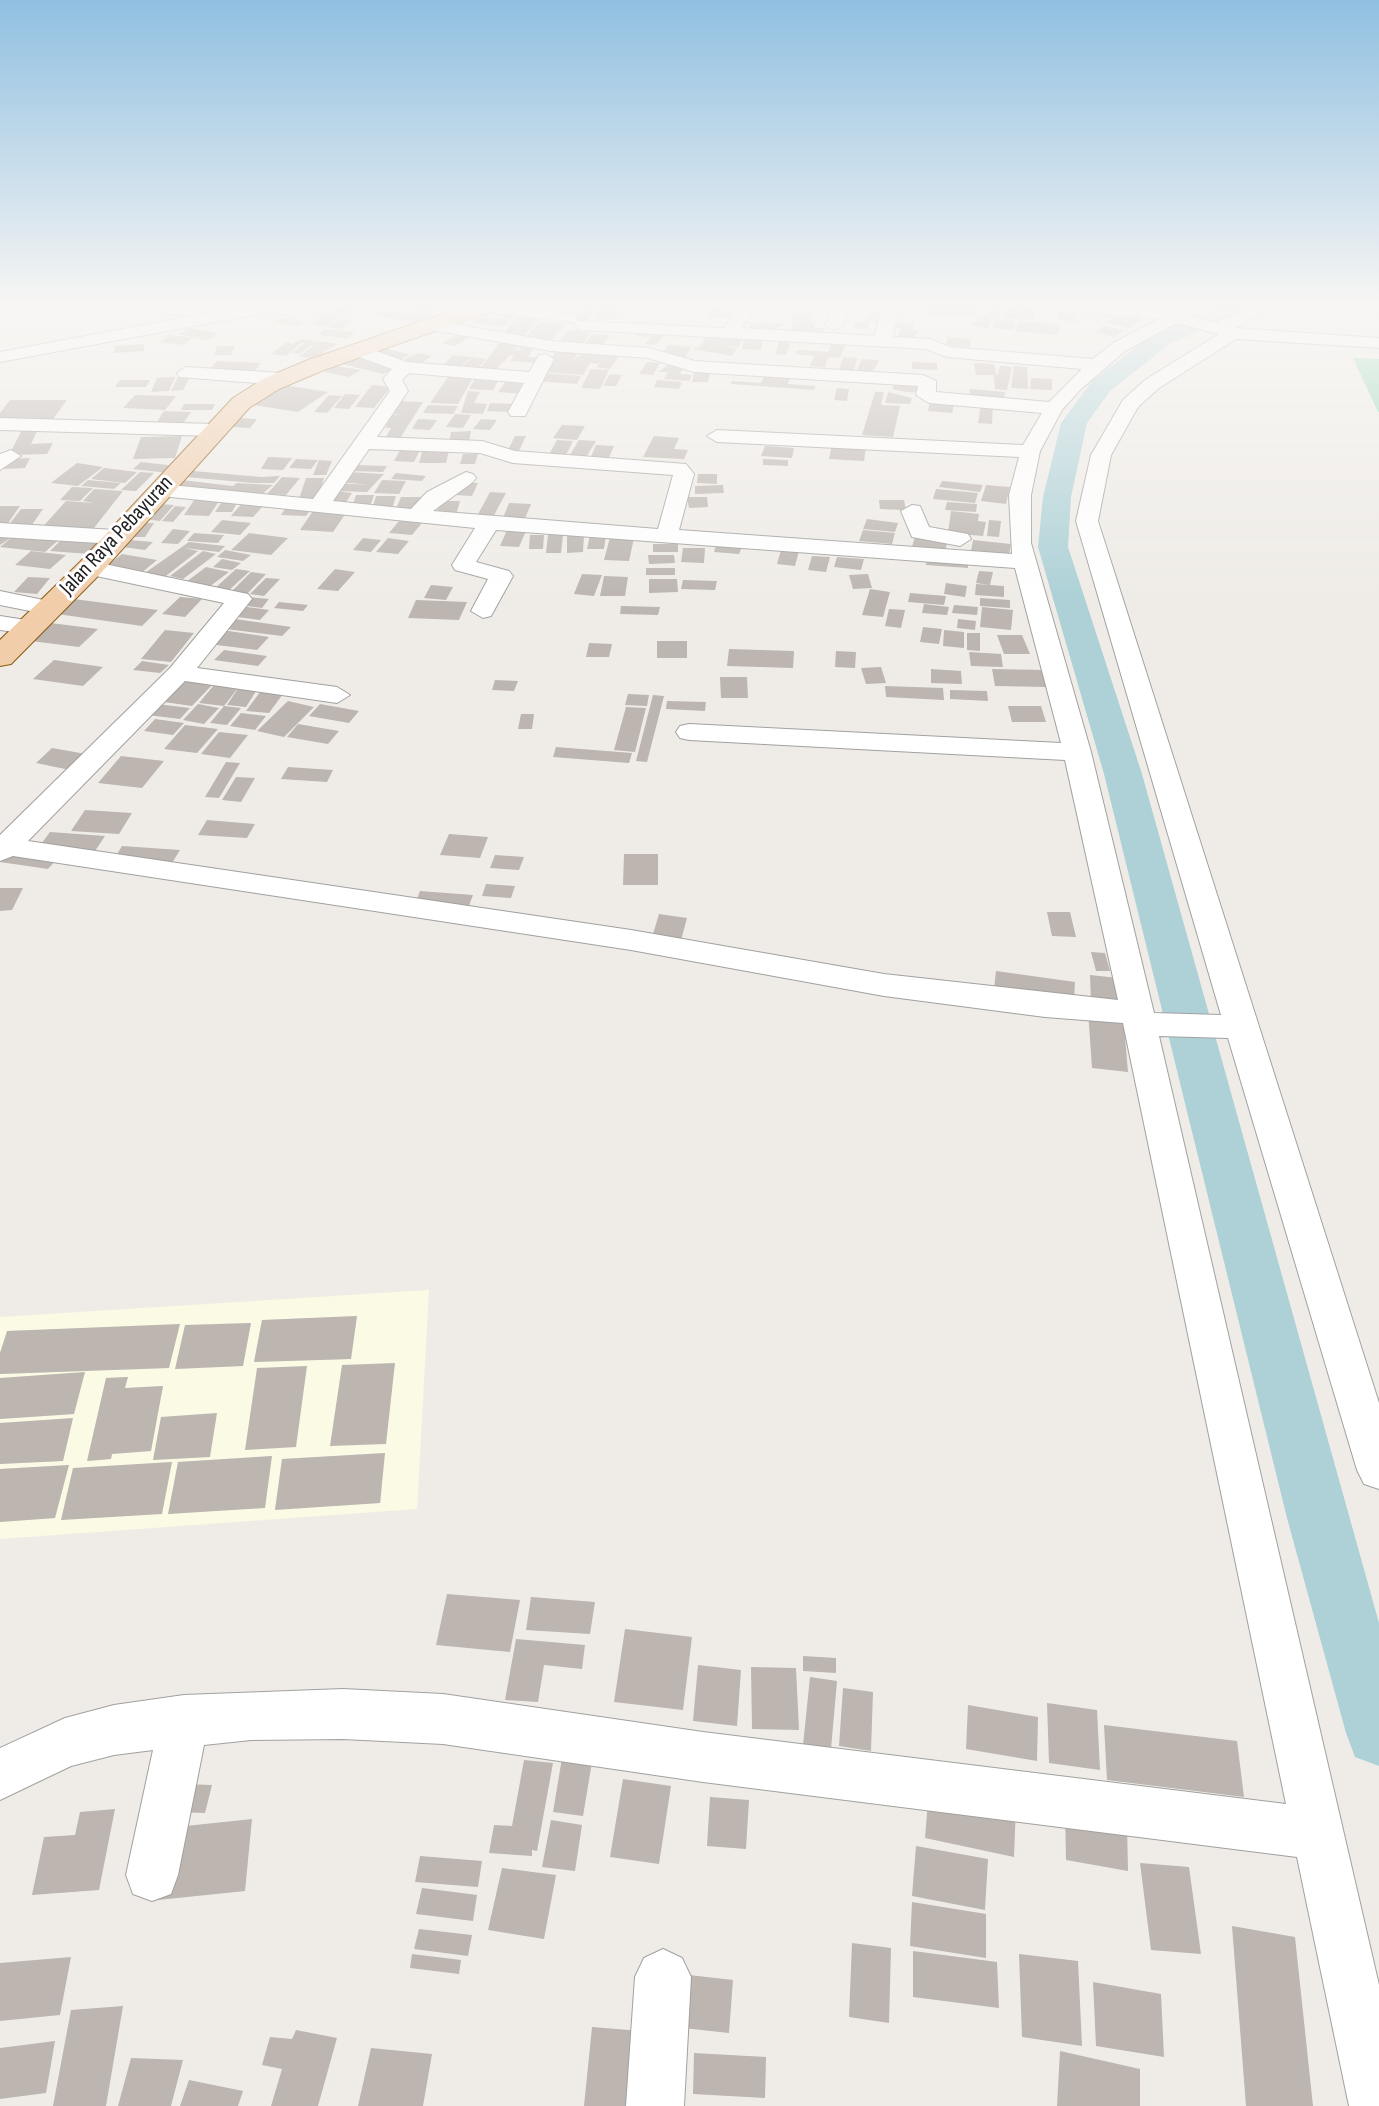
<!DOCTYPE html>
<html>
<head>
<meta charset="utf-8">
<style>
	body { margin:0 }
	canvas { display:block; background:#efece7 }
</style>
</head>
<body>
<canvas width="1379" height="2106"></canvas>
<script>
const ctx = document.querySelector('canvas').getContext('2d');
ctx.lineJoin = 'round';
function fillPath(path, color) { ctx.fillStyle = color; ctx.fill(path, 'evenodd'); }
const toPath = rows => new Path2D(rows.map(r => 'M' + r).join(''));
function trace(path, color, width, dash) { ctx.strokeStyle = color; ctx.lineWidth = width; ctx.lineCap = dash ? 'butt' : 'round'; ctx.setLineDash(dash || []); ctx.stroke(path); }
function drawText(font, color, halo, rows, align = 'center') {
  ctx.font = font + ' "Sofia Sans Condensed",sans-serif'; ctx.lineWidth = 6; ctx.setLineDash([]); ctx.textBaseline = 'middle'; ctx.strokeStyle = halo; ctx.fillStyle = color; for (const [text, x, y, turn = 0] of rows) {
    ctx.save(); ctx.translate(x, y); ctx.rotate((+turn || 0) * Math.PI / 180); ctx.textAlign = isNaN(turn) ? turn : align; if (halo) ctx.strokeText(text, 0, 0); ctx.fillText(text, 0, 0); ctx.restore();
  }
}
fillPath(toPath([
	[429,1290,417,1509,0,1539,0,1522,55,1518,68,1465,0,1469,0,1464,63,1461,73,1419,0,1423,0,1419,74,1414,84,1373,0,1378,0,1374,169,1368,179,1325,8,1331,0,1353,0,1317],
	[357,1316,351,1359,254,1362,262,1320],
	[250,1323,243,1366,176,1369,186,1325],
	[127,1377,125,1388,163,1386,151,1451,112,1454,111,1459,88,1461,106,1378],
	[161,1417,210,1456,154,1460],
	[384,1453,381,1503,275,1509,282,1459],
	[271,1456,265,1507,169,1514,178,1462],
	[171,1462,162,1513,61,1520,74,1468]
]), '#fbfae4');
fillPath(toPath([
	[1353,358,1379,359,1379,412,1378,412]
]), '#8ed5b4');
fillPath(toPath([
	[1225,303,1256,303,1253,308,1171,343,1110,391,1087,423,1071,497,1068,547,1142,774,1379,1623,1379,1766,1355,1757,1346,1733,1287,1518,1104,774,1038,547,1043,497,1061,423,1092,381,1155,333,1225,303]
]), '#add1d7');
fillPath(toPath([
	[347,303,362,303,324,327,310,325,329,311,341,313,331,310,338,306,348,308,341,306],
	[399,303,413,303,441,308,431,314,393,307],
	[590,303,604,303,583,324,570,322],
	[848,303,885,303,884,310,847,308],
	[990,303,1002,304,999,318,987,317],
	[930,305,964,305,977,306,976,315,940,315,929,314],
	[1004,306,1036,308,1034,320,1002,318],
	[489,308,521,313,501,327,472,323,480,317,498,319,504,315,484,312],
	[602,308,610,308,623,309,614,320,593,319],
	[388,309,427,316,415,323,375,315],
	[711,309,738,311,734,318,708,317],
	[795,310,814,311,811,323,815,323,814,328,824,328,822,337,792,336,792,322,800,322,791,321],
	[871,311,888,312,884,323,870,321,867,329,854,328,857,321,866,322],
	[1058,311,1075,312,1075,321,1058,320],
	[1121,313,1143,318,1129,328,1107,323],
	[520,314,543,316,524,335,504,333],
	[976,317,992,318,988,328,971,326],
	[283,318,307,322,299,327,275,322],
	[339,319,353,321,341,329,327,327],
	[995,319,1017,321,1013,330,992,328],
	[1019,321,1050,324,1060,326,1057,335,1015,331],
	[539,322,565,324,549,343,522,341],
	[765,323,784,324,774,330,750,329,750,325],
	[888,323,913,324,913,330,918,330,913,342,896,340,901,328,887,328],
	[1104,326,1124,330,1115,337,1095,332],
	[191,328,218,334,206,340,178,334],
	[324,329,355,332,348,338,318,335],
	[568,330,591,332,582,346,558,344],
	[637,332,664,335,656,345,645,344,651,337,635,336],
	[459,334,471,336,455,346,442,343],
	[592,334,610,335,602,347,584,346],
	[169,335,193,338,183,345,160,342],
	[705,336,743,337,739,347,711,345,737,348,732,356,693,349,702,345],
	[947,337,971,339,970,347,946,345],
	[744,338,763,338,761,350,742,349],
	[302,339,337,344,314,358,299,357,310,348,320,349,311,347,315,343,299,354,291,353,305,343,301,343,286,356,271,354,287,342,292,344],
	[780,339,791,340,786,355,775,354],
	[833,340,847,341,840,358,828,357,825,367,810,366,814,356,796,354,798,350,828,352],
	[500,342,520,344,515,350,526,351,518,349,521,344,535,345,528,357,541,358,538,363,510,361,514,356,510,355,491,374,477,373],
	[144,344,144,351,114,353,115,346],
	[669,345,691,347,685,358,661,356],
	[217,346,235,346,231,355,214,355],
	[377,346,410,355,395,361,363,352],
	[558,348,581,349,572,362,586,349,622,352,610,369,597,367,602,359,598,364,590,363,583,375,542,372],
	[358,353,401,367,383,374,334,362],
	[418,353,432,356,415,367,396,363],
	[453,355,471,357,459,369,441,367],
	[472,357,486,359,476,371,461,369],
	[843,357,857,358,854,371,839,370],
	[862,359,878,360,878,363,872,372,857,370],
	[217,361,261,363,251,375,206,373],
	[647,362,660,363,653,375,639,374],
	[912,362,937,363,937,370,912,369],
	[974,363,994,364,997,376,1000,366,1012,367,1007,390,995,389,994,375,976,375],
	[669,364,683,367,680,374,692,375,689,381,664,379,668,372,658,372],
	[336,366,361,370,349,377,324,372],
	[1014,366,1027,367,1028,389,1011,388],
	[591,369,609,370,600,389,581,388],
	[695,369,711,370,708,382,692,382],
	[766,372,791,374,788,384,816,386,814,390,731,384,732,381,761,383],
	[542,373,581,376,577,384,537,381],
	[450,374,474,376,458,404,430,403],
	[610,374,622,375,616,386,603,386],
	[179,375,191,375,183,390,171,391],
	[175,377,169,391,151,392,157,378],
	[476,377,500,378,493,390,469,389],
	[509,377,532,379,522,394,498,392],
	[1031,378,1052,379,1052,390,1030,389],
	[120,380,150,380,146,387,115,387],
	[657,380,682,382,679,389,654,387],
	[896,380,926,383,923,393,906,392,892,389],
	[284,385,328,392,298,412,254,405],
	[372,385,391,387,374,408,355,407],
	[837,388,849,389,847,401,834,400],
	[970,389,1005,392,1004,398,969,396],
	[468,391,480,392,474,403,487,404,483,414,461,413],
	[875,392,884,392,881,405,900,406,893,437,862,435],
	[888,392,912,398,910,404,885,403],
	[345,394,360,395,349,409,334,408],
	[135,395,176,396,165,410,123,408],
	[329,395,342,396,327,413,314,412],
	[931,398,955,400,952,413,928,411],
	[10,400,67,400,50,423,0,423,0,413],
	[397,401,423,402,397,443,383,442,391,428,386,428,389,414,403,415,388,413],
	[490,403,514,404,511,412,487,411],
	[184,404,215,404,212,410,181,410],
	[981,404,993,405,992,424,978,423],
	[428,405,458,406,453,414,423,413],
	[164,411,191,412,180,428,153,428],
	[455,414,471,415,463,428,446,427],
	[240,418,257,419,250,428,232,427],
	[418,419,437,420,430,430,412,429],
	[481,419,497,420,490,430,473,429],
	[562,425,585,426,577,440,553,438],
	[38,429,31,444,53,443,47,454,9,455,22,430],
	[471,431,469,443,449,444,451,432],
	[182,436,175,458,133,459,141,437],
	[515,436,526,436,517,455,506,454],
	[654,436,679,438,674,449,688,450,684,459,643,457],
	[557,440,573,441,564,459,547,458],
	[579,440,596,441,585,459,568,458],
	[404,443,423,444,414,462,394,461],
	[596,445,614,446,607,462,589,461],
	[832,445,866,447,864,461,829,459],
	[765,446,794,448,792,458,761,456],
	[449,451,446,463,419,463,422,452],
	[463,454,478,454,475,464,460,464],
	[268,457,292,458,283,470,261,469],
	[30,458,25,468,2,469,7,459],
	[296,459,318,460,311,469,289,468],
	[763,459,788,460,788,466,763,465],
	[319,460,332,461,326,475,313,475],
	[141,462,176,466,168,473,133,469],
	[77,463,103,467,78,486,51,483],
	[355,465,387,466,383,472,350,471],
	[104,468,137,472,125,483,91,479],
	[182,470,261,477,280,476,274,483,253,483,175,476],
	[140,472,154,473,136,491,121,490],
	[348,472,384,474,367,492,336,491,352,493,342,508,321,506,337,483,369,485,341,482],
	[396,473,426,476,422,481,391,479],
	[698,474,717,474,717,484,697,483],
	[282,477,300,478,286,495,267,494],
	[306,478,324,478,317,501,298,502],
	[173,479,233,486,237,483,273,485,257,498,163,488],
	[88,480,121,483,114,489,81,486],
	[382,480,406,481,399,494,374,493],
	[942,481,983,485,980,492,939,487],
	[461,483,478,483,472,496,455,495],
	[723,485,724,493,695,494,695,486],
	[986,485,1010,487,1006,504,981,501],
	[72,487,93,488,80,501,60,500],
	[94,489,123,491,90,533,39,531,66,501,94,503,83,501],
	[936,489,978,493,975,503,933,499],
	[490,492,506,493,493,517,477,516],
	[356,495,374,495,370,507,352,507],
	[197,496,222,497,209,516,184,515],
	[376,496,396,496,392,509,372,509],
	[401,497,421,497,416,511,395,511],
	[687,497,707,497,708,507,689,508],
	[223,500,238,501,232,512,215,512],
	[879,500,904,500,906,510,880,509],
	[244,501,266,503,253,517,231,516],
	[440,501,460,501,456,515,436,515],
	[947,502,977,504,976,512,945,510],
	[509,503,531,504,524,521,502,520],
	[157,504,174,505,160,521,143,519],
	[0,506,20,506,6,526,0,526],
	[175,506,186,507,173,522,162,521],
	[287,506,312,508,306,516,281,515],
	[21,509,43,509,31,526,8,526],
	[313,511,346,513,333,532,300,530],
	[951,511,979,514,978,521,986,522,983,536,948,533],
	[867,519,898,523,895,532,863,529],
	[222,520,251,523,240,535,211,532],
	[989,520,1001,521,999,537,987,536],
	[399,521,422,523,412,535,389,533],
	[141,523,154,523,145,537,131,537],
	[173,529,190,531,178,544,161,543],
	[507,530,526,531,519,547,500,546],
	[863,530,895,533,892,544,859,541],
	[0,533,61,538,45,552,0,547,12,537,0,545],
	[194,533,224,535,218,543,187,541],
	[249,533,288,538,271,555,231,550],
	[530,535,544,535,543,549,529,549],
	[548,535,563,535,561,553,546,553],
	[590,535,606,535,604,549,587,549],
	[567,536,584,536,583,552,567,553],
	[915,536,948,540,945,551,912,547],
	[610,537,634,538,629,561,604,560],
	[63,538,102,541,89,554,50,551],
	[363,538,381,540,371,552,353,550],
	[388,538,409,541,398,554,376,552],
	[130,540,153,542,145,550,122,547],
	[973,540,1011,544,1008,560,970,556],
	[189,542,225,546,219,552,184,548,198,551,162,579,142,575],
	[717,542,743,545,739,554,714,552],
	[653,544,678,544,678,552,653,552],
	[683,548,705,548,704,563,681,562],
	[225,550,251,555,243,561,217,557],
	[781,550,799,551,795,566,777,564],
	[31,551,66,555,50,569,15,565],
	[203,551,216,554,183,579,170,576],
	[122,554,157,560,140,574,104,568],
	[648,555,674,555,675,563,649,564],
	[927,555,968,558,968,568,926,565],
	[812,556,830,557,826,572,808,570],
	[837,557,864,559,861,570,834,567],
	[222,559,241,563,232,570,213,567],
	[206,567,229,572,209,587,186,582],
	[646,568,675,568,675,575,646,575],
	[236,569,250,571,227,592,213,590],
	[335,569,355,572,338,591,317,589],
	[979,571,993,572,990,585,976,583],
	[251,572,266,574,247,594,231,592],
	[582,574,602,575,594,596,574,594],
	[868,574,872,588,853,589,849,575],
	[604,576,628,577,625,596,600,596],
	[28,577,50,578,37,594,14,592],
	[266,578,280,579,264,596,250,594],
	[649,579,677,579,678,592,649,593],
	[683,580,717,581,715,590,681,589],
	[946,583,967,586,965,597,944,594],
	[976,584,1004,586,1004,597,975,595],
	[431,585,453,587,446,600,424,598],
	[870,589,890,592,883,617,862,615],
	[910,593,946,596,944,605,908,602],
	[180,597,202,599,185,617,162,614],
	[248,597,269,599,262,608,240,605],
	[980,598,1010,600,1010,608,980,606],
	[74,599,158,610,142,626,57,614],
	[416,600,467,602,459,620,408,618],
	[279,602,308,605,303,611,274,608],
	[924,604,949,607,947,615,922,613],
	[954,605,978,607,977,615,952,613],
	[240,606,269,610,260,620,230,616],
	[621,606,660,607,658,615,620,614],
	[982,607,1013,610,1011,630,980,627],
	[889,609,905,610,901,628,885,626],
	[228,618,291,627,282,636,218,628],
	[958,619,976,621,975,630,957,628],
	[51,623,98,629,79,647,31,641],
	[923,627,942,629,939,644,920,642],
	[165,630,194,633,171,662,141,659],
	[222,630,269,637,257,650,209,644],
	[944,630,964,632,964,648,943,646],
	[967,633,980,633,980,651,967,650],
	[997,635,1022,635,1030,654,1004,654],
	[657,641,687,641,687,658,657,658],
	[589,643,612,644,609,657,586,657],
	[729,649,794,651,793,668,727,666],
	[224,650,267,656,258,666,214,660],
	[836,651,856,652,855,668,835,667],
	[969,652,1001,654,1003,667,971,666],
	[54,660,103,667,83,686,33,679],
	[142,661,169,665,160,673,133,670],
	[881,667,886,683,866,684,861,668],
	[931,669,961,671,962,684,931,683],
	[992,669,1044,670,1047,687,995,686],
	[720,677,747,677,748,698,721,698],
	[185,679,213,684,192,706,164,702],
	[495,680,518,681,514,691,492,690],
	[214,685,238,688,224,706,199,703],
	[885,686,943,688,944,700,886,697],
	[239,687,258,688,246,707,227,705],
	[950,690,987,691,988,701,950,699],
	[260,692,283,694,269,713,246,711],
	[628,694,649,695,647,706,625,705],
	[653,695,664,696,647,762,636,761],
	[288,701,314,707,284,737,257,731],
	[667,701,706,702,705,711,666,709],
	[157,704,190,708,180,719,147,715],
	[198,704,219,708,204,724,183,720],
	[320,704,359,711,349,723,309,716],
	[224,706,241,708,227,725,210,723],
	[1008,706,1041,706,1046,722,1012,722],
	[626,707,646,708,635,752,614,750],
	[241,713,266,716,255,730,230,726],
	[521,714,534,714,532,729,518,729],
	[155,719,184,723,173,735,144,731],
	[298,724,339,731,328,744,287,737],
	[185,725,218,729,197,753,164,749],
	[219,732,248,735,230,758,201,754],
	[556,747,632,753,629,763,553,757],
	[52,748,86,754,70,770,36,763],
	[121,756,164,761,142,788,98,783],
	[226,762,240,763,219,798,205,797],
	[288,767,333,770,327,782,281,779],
	[236,777,255,778,241,802,222,800],
	[85,810,132,813,119,834,71,831],
	[207,820,255,824,247,838,198,835],
	[50,832,105,836,95,851,39,847],
	[449,834,488,837,480,858,440,855],
	[122,846,180,850,172,863,114,859],
	[9,852,57,859,48,869,0,862],
	[624,854,658,854,658,885,623,885],
	[495,855,524,857,519,870,490,868],
	[486,884,515,886,511,898,482,896],
	[0,888,23,888,12,910,0,911],
	[420,891,473,895,467,911,414,907],
	[1047,912,1070,912,1076,937,1052,936],
	[659,914,687,918,680,944,651,941],
	[1091,952,1105,953,1110,971,1096,971],
	[996,971,1075,982,1074,1000,994,989],
	[1090,975,1118,978,1120,1006,1091,1002],
	[1088,1010,1123,1014,1128,1072,1092,1068],
	[357,1316,351,1359,254,1362,262,1320],
	[251,1323,243,1366,175,1369,185,1325],
	[180,1324,169,1368,0,1374,0,1353,7,1331],
	[395,1363,386,1444,330,1446,342,1365],
	[307,1366,296,1447,245,1450,257,1368],
	[85,1372,74,1414,0,1419,0,1378],
	[128,1377,125,1388,163,1386,151,1451,112,1454,111,1459,87,1461,106,1378],
	[217,1413,210,1457,153,1460,161,1417],
	[73,1418,63,1461,0,1464,0,1423],
	[385,1453,380,1503,275,1510,282,1459],
	[272,1456,265,1508,168,1514,178,1462],
	[172,1462,162,1514,61,1520,73,1468],
	[69,1465,55,1518,0,1522,0,1469],
	[447,1594,520,1600,510,1652,436,1645],
	[531,1597,595,1602,590,1634,526,1630],
	[625,1629,692,1637,683,1710,614,1702],
	[516,1639,585,1645,582,1669,544,1665,538,1702,505,1700],
	[803,1656,836,1658,836,1673,803,1671],
	[698,1665,741,1670,737,1726,693,1721],
	[751,1667,796,1668,799,1730,752,1729],
	[810,1677,837,1681,831,1749,803,1745],
	[843,1688,873,1692,871,1751,839,1746],
	[1047,1703,1097,1710,1100,1770,1049,1763],
	[968,1705,1038,1717,1037,1761,966,1749],
	[1104,1725,1237,1741,1244,1797,1107,1780],
	[563,1752,593,1756,583,1816,553,1812],
	[524,1760,553,1763,537,1851,532,1850,532,1856,489,1853,494,1825,512,1826],
	[623,1779,671,1786,659,1864,610,1857],
	[181,1784,212,1785,205,1813,174,1812],
	[929,1788,1016,1805,1014,1857,925,1838],
	[710,1797,749,1800,746,1849,707,1846],
	[115,1809,99,1890,32,1895,44,1837,75,1835,80,1812],
	[1065,1811,1127,1822,1128,1871,1066,1860],
	[252,1819,245,1891,158,1900,167,1828],
	[551,1820,582,1825,575,1871,542,1867],
	[916,1846,988,1859,985,1910,912,1896],
	[420,1856,482,1861,478,1887,415,1882],
	[1140,1863,1189,1867,1201,1954,1151,1950],
	[502,1868,556,1875,544,1939,488,1930],
	[422,1888,477,1895,473,1921,416,1914],
	[912,1902,986,1914,986,1958,910,1946],
	[1232,1926,1295,1937,1313,2106,1246,2106],
	[419,1929,472,1935,468,1956,414,1949],
	[852,1943,891,1948,889,2023,849,2017],
	[913,1951,997,1962,999,2008,913,1997],
	[412,1954,461,1960,459,1974,410,1968],
	[1019,1954,1078,1961,1082,2046,1022,2037],
	[71,1957,60,2015,0,2021,0,1963],
	[689,1975,733,1980,729,2033,683,2028],
	[1093,1982,1161,1994,1164,2057,1096,2046],
	[123,2006,106,2106,53,2106,71,2010],
	[592,2027,641,2031,635,2106,584,2106],
	[296,2030,337,2038,318,2106,271,2106,282,2069,262,2065,270,2037,292,2039],
	[55,2041,46,2093,0,2099,0,2048],
	[371,2048,432,2054,423,2106,358,2106],
	[1060,2051,1140,2069,1140,2106,1057,2106],
	[694,2053,766,2057,765,2098,693,2094],
	[131,2058,183,2060,171,2106,118,2106],
	[189,2080,243,2091,238,2106,180,2106]
]), '#bcb5b0');
const minor = toPath([
	[262,303,299,303,291,308,0,362,0,352,262,303],
	[481,303,570,314,576,315,577,321,725,328,733,314,708,305,731,303,752,311,742,328,875,336,882,303,899,303,893,337,929,339,950,347,1093,359,1113,343,1160,319,1030,308,1022,303,1111,303,1173,312,1189,303,1210,303,1190,316,1217,323,1256,303,1277,303,1235,328,1379,338,1379,348,1236,339,1159,388,1138,407,1111,455,1098,521,1379,1403,1379,1489,1364,1484,1357,1470,1228,1038,1159,1036,1379,1985,1379,2106,1349,2106,1297,1857,703,1782,443,1744,343,1739,251,1740,204,1745,178,1875,171,1894,152,1901,133,1894,126,1875,153,1750,114,1755,71,1766,0,1800,0,1748,65,1718,114,1705,184,1695,343,1689,443,1694,703,1732,1286,1804,1123,1023,1045,1017,884,996,631,950,13,856,0,861,0,835,170,668,224,603,82,573,79,568,82,563,90,561,248,594,252,599,248,604,197,668,337,687,350,695,337,703,185,681,28,841,631,930,884,974,1118,1000,1065,760,689,740,680,738,676,732,680,726,689,724,1061,743,1015,568,496,530,476,562,509,571,513,576,491,616,483,618,471,611,488,579,455,570,452,565,475,528,161,496,150,490,161,484,313,499,390,391,383,379,392,369,353,355,353,347,365,347,407,362,529,372,539,355,545,354,554,359,525,416,511,416,508,412,524,383,409,373,402,380,408,391,377,437,482,441,515,451,686,464,694,474,679,530,1012,554,1009,495,1019,457,717,442,707,436,717,430,1023,445,1042,413,929,403,916,395,918,386,694,372,648,358,551,351,432,330,423,325,432,320,551,341,649,348,695,361,923,375,936,381,936,392,1049,402,1082,369,947,357,926,349,583,330,577,329,576,323,481,311,481,303],
	[1177,323,1219,334,1145,380,1123,400,1091,455,1076,521,1221,1015,1154,1013,1091,752,1031,543,1031,495,1040,451,1062,410,1080,390,1125,351,1177,323],
	[369,449,480,453,513,463,673,475,658,529,433,511,473,482,476,478,473,474,466,472,427,492,411,509,333,501,369,449],
	[834,303,851,303,843,325,834,330,825,325,834,303],
	[186,367,282,373,291,379,282,385,179,377,177,373,186,367],
	[0,418,214,424,224,430,214,436,0,430,0,418],
	[11,450,21,456,0,470,0,454,11,450],
	[912,505,920,506,929,527,968,534,971,539,960,546,912,537,901,511,912,505],
	[0,523,115,530,126,537,115,544,0,537,0,523],
	[0,591,58,603,62,608,50,615,0,605,0,591],
	[0,616,39,622,42,627,30,634,0,630,0,616],
	[663,1949,682,1958,691,1977,684,2106,626,2106,635,1977,644,1958,663,1949]
]);
const major = toPath([
	[475,303,506,303,503,307,324,370,279,389,249,408,100,574,11,664,0,666,0,640,80,562,233,398,263,379,308,360,475,303]
]);
trace(minor, '#a1a1a1', 2);
trace(major, '#895912', 2);
fillPath(minor, '#fff');
fillPath(major, '#f1cdaa');
const sky = ctx.createLinearGradient(0, 0, 0, 598);
sky.addColorStop(0, '#90c0e1');
sky.addColorStop(0.51, '#f8f6f4');
sky.addColorStop(1, '#f8f6f400');
ctx.fillStyle = sky;
ctx.fillRect(0, 0, 1379, 598);
drawText('22px', '#202020', '#fff', [
	["Jalan Raya Pebayuran",117,536,-47]
]);
</script>
</body>
</html>
